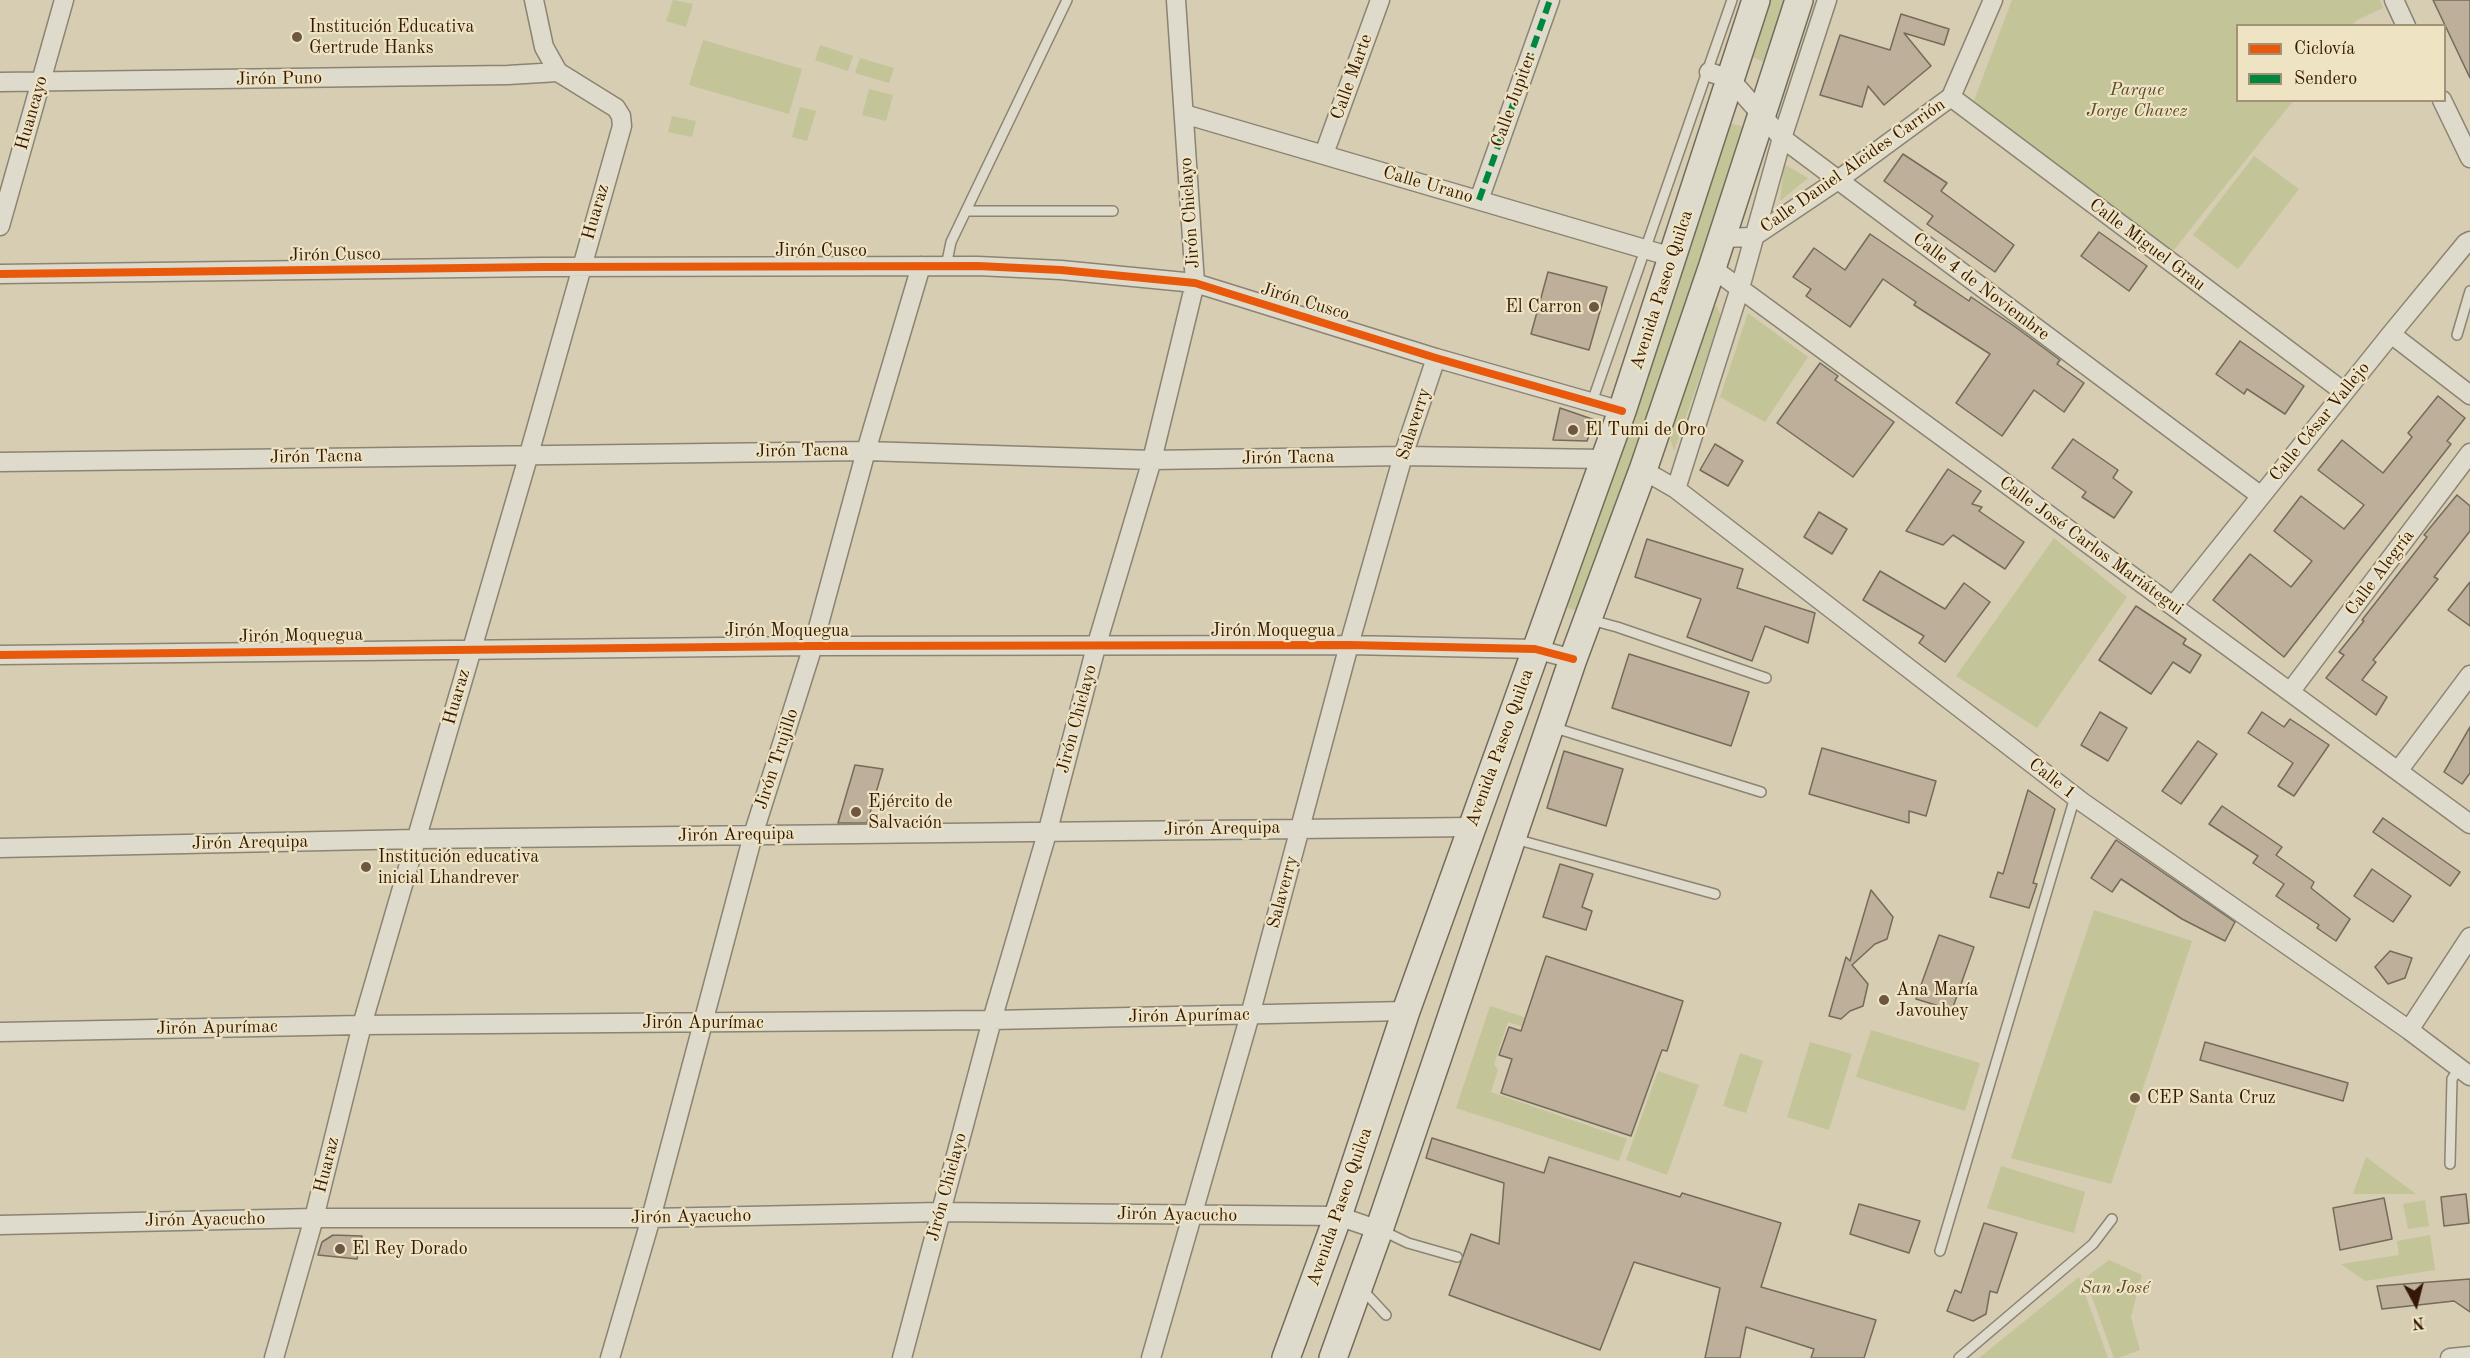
<!DOCTYPE html>
<html>
<head>
<meta charset="utf-8">
<style>
	body { margin:0 }
	#map { position:relative; width:2470px; height:1358px; overflow:hidden; background:#d6cdb2; font-family:"Old Standard TT",serif }
	canvas { display:block }
	.legend { position:absolute; left:2236px; top:24px; width:210px; height:78px; box-sizing:border-box; background:#eee4c3; border:2px solid #a49277; margin:0; padding:8px 10px; list-style:none; font-size:18px; color:#341805 }
	.legend li { display:flex; align-items:center; gap:12px; height:30px }
	.legend b { width:30px; border:2px solid #a49277 }
	.north { position:absolute; left:2386px; top:1274px; width:60px; height:60px; -webkit-text-stroke:4px #eee4c3; paint-order:stroke; rotate:173deg; font-size:16px; font-weight:700; line-height:24px; text-align:center; color:#341805 }
	.north::after { content:''; display:block; margin:auto; width:21px; height:27px; background:#341805; clip-path:polygon(50% 0,100% 100%,50% 72%,0 100%) }
</style>
</head>
<body>
<div id="map">
<canvas width="2470" height="1358"></canvas>
<ul class="legend">
<li><b style="height:8px;background:#e8590c"></b>Ciclovía</li>
<li><b style="height:8px;background:#00873e"></b>Sendero</li>
</ul>
<div class="north">N</div>
</div>
<script>
const ctx = document.querySelector('canvas').getContext('2d');
ctx.lineJoin = 'round';
function fillPath(path, color) { ctx.fillStyle = color; ctx.fill(path, 'evenodd'); }
const toPath = rows => new Path2D(rows.map(r => 'M' + r).join(''));
function trace(path, color, width, dash) { ctx.strokeStyle = color; ctx.lineWidth = width; ctx.lineCap = dash ? 'butt' : 'round'; ctx.setLineDash(dash || []); ctx.stroke(path); }
function drawText(font, color, halo, rows, align = 'center') {
  ctx.font = font + ' "Old Standard TT",serif'; ctx.lineWidth = 4.5; ctx.setLineDash([]); ctx.textBaseline = 'middle'; ctx.strokeStyle = halo; ctx.fillStyle = color; for (const [text, x, y, turn = 0] of rows) {
    ctx.save(); ctx.translate(x, y); ctx.rotate((+turn || 0) * Math.PI / 180); ctx.textAlign = isNaN(turn) ? turn : align; if (halo) ctx.strokeText(text, 0, 0); ctx.fillText(text, 0, 0); ctx.restore();
  }
}
fillPath(toPath([
	[673,0,693,4,686,27,666,21],
	[1769,0,1788,0,1767,63,1750,56],
	[2012,0,2380,0,2383,8,2357,20,2352,25,2238,26,2238,100,2293,101,2173,251,1972,106],
	[703,40,802,69,789,114,689,85],
	[820,45,853,56,848,71,815,60],
	[860,58,894,68,889,83,855,73],
	[869,89,893,95,886,121,862,115],
	[800,107,816,111,807,141,792,137],
	[672,116,696,121,692,137,668,132],
	[1728,123,1745,127,1580,612,1562,606],
	[2254,156,2299,189,2238,269,2193,235],
	[1784,164,1808,178,1780,201],
	[1717,306,1721,317,1674,451,1667,429,1705,307],
	[1748,313,1808,357,1765,422,1720,397],
	[2054,538,2127,597,2037,728,1956,676],
	[2094,910,2192,941,2111,1184,2011,1158],
	[1490,1006,1629,1051,1626,1060,1508,1022,1494,1064,1498,1070,1491,1092,1627,1139,1619,1161,1456,1108],
	[1871,1030,1980,1063,1965,1111,1856,1077],
	[1810,1042,1852,1054,1829,1130,1787,1117],
	[1740,1053,1763,1061,1746,1113,1723,1106],
	[1658,1071,1699,1085,1667,1175,1626,1160],
	[2366,1157,2416,1194,2353,1194],
	[2001,1166,2085,1192,2074,1233,1987,1208],
	[2425,1200,2429,1226,2408,1229,2403,1204],
	[2430,1235,2435,1270,2365,1281,2341,1264,2399,1255,2397,1241],
	[2109,1260,2142,1275,2131,1317,2140,1350,2118,1358,2114,1358,2085,1278],
	[2079,1277,2108,1358,1979,1358]
]), '#c4c499');
const building = toPath([
	[2433,0,2470,0,2470,78,2433,0],
	[1901,14,1949,29,1944,45,1904,33,1931,66,1884,105,1868,86,1862,107,1820,95,1840,35,1890,50,1901,14],
	[1903,154,1947,183,1941,191,2014,245,1995,272,1927,224,1933,216,1884,181,1903,154],
	[2099,232,2147,266,2129,291,2081,256,2099,232],
	[1870,234,1969,301,1971,297,2014,326,2060,360,2057,364,2084,383,2064,412,2034,390,2002,436,1956,403,1990,354,1914,305,1916,302,1883,279,1850,327,1806,296,1811,289,1793,277,1814,248,1845,270,1870,234],
	[1548,272,1607,287,1589,350,1531,334,1548,272],
	[2240,341,2304,386,2285,414,2247,389,2244,394,2216,374,2240,341],
	[1820,363,1838,376,1835,380,1894,422,1853,477,1777,423,1820,363],
	[2438,396,2465,418,2447,441,2451,444,2284,657,2213,600,2250,554,2291,587,2312,561,2274,531,2301,496,2344,529,2364,505,2318,470,2342,440,2383,473,2412,437,2408,433,2438,396],
	[1560,408,1595,420,1587,441,1553,440,1560,408],
	[2073,439,2118,470,2113,478,2132,492,2114,518,2082,497,2086,492,2052,468,2073,439],
	[1715,444,1743,461,1728,486,1700,470,1715,444],
	[1948,469,1981,491,1972,504,1982,507,1979,511,2024,542,2005,569,1953,535,1943,545,1906,531,1948,469],
	[2457,495,2470,506,2470,531,2434,577,2438,579,2373,660,2376,662,2362,680,2387,697,2376,715,2326,678,2344,655,2339,652,2364,621,2362,620,2427,537,2424,535,2457,495],
	[1819,512,1847,529,1832,554,1804,537,1819,512],
	[1647,539,1743,569,1737,588,1815,613,1808,643,1765,626,1752,661,1687,637,1701,599,1635,577,1647,539],
	[1880,571,1945,609,1964,583,1990,602,1945,662,1919,643,1924,636,1863,600,1880,571],
	[2470,582,2470,626,2448,610,2470,582],
	[2136,606,2186,639,2183,644,2201,655,2190,673,2173,662,2151,694,2099,660,2136,606],
	[1629,654,1749,692,1731,746,1612,708,1629,654],
	[2100,712,2127,728,2108,761,2081,745,2100,712],
	[2262,712,2284,727,2290,719,2329,745,2294,796,2278,786,2293,763,2248,733,2262,712],
	[2470,727,2470,773,2462,784,2444,772,2470,727],
	[2198,741,2217,754,2181,804,2162,791,2198,741],
	[1822,748,1936,781,1926,816,1909,811,1909,823,1809,794,1822,748],
	[1564,751,1623,769,1606,826,1547,808,1564,751],
	[855,765,883,769,867,823,838,823,855,765],
	[2028,790,2055,809,2033,883,2037,884,2029,908,1990,897,1998,872,2003,874,2028,790],
	[2222,806,2282,847,2276,855,2314,882,2311,888,2350,919,2336,941,2317,928,2319,925,2276,896,2284,884,2253,863,2258,856,2209,824,2222,806],
	[2383,818,2460,872,2450,886,2373,832,2383,818],
	[2116,840,2235,922,2225,941,2182,919,2121,879,2112,892,2091,878,2116,840],
	[1560,864,1593,874,1582,907,1592,911,1586,930,1543,917,1560,864],
	[2372,869,2411,896,2393,922,2354,896,2372,869],
	[1871,890,1893,917,1887,939,1875,944,1852,965,1868,984,1863,1006,1850,1011,1841,1019,1829,1016,1846,957,1850,961,1871,890],
	[1939,935,1974,947,1952,1010,1916,999,1939,935],
	[2390,951,2412,958,2405,978,2388,984,2375,967,2390,951],
	[1546,956,1683,1001,1667,1051,1662,1050,1631,1136,1501,1093,1512,1059,1499,1055,1509,1027,1521,1031,1546,956],
	[2205,1042,2348,1083,2343,1101,2200,1060,2205,1042],
	[1432,1138,1544,1173,1549,1157,1680,1197,1682,1193,1781,1223,1761,1287,1876,1320,1864,1358,1811,1358,1814,1349,1746,1327,1740,1358,1705,1358,1720,1288,1634,1262,1600,1350,1449,1295,1471,1234,1499,1244,1504,1183,1426,1158,1432,1138],
	[2466,1194,2469,1223,2444,1226,2441,1197,2466,1194],
	[2384,1198,2392,1239,2340,1250,2333,1208,2384,1198],
	[1859,1204,1920,1221,1909,1253,1850,1234,1859,1204],
	[1984,1223,2017,1233,1997,1293,1990,1291,1986,1314,1973,1321,1947,1311,1955,1290,1961,1293,1984,1223],
	[333,1235,362,1236,357,1259,318,1255,322,1242,333,1235],
	[2470,1279,2470,1312,2454,1301,2382,1309,2377,1286,2470,1279]
]);
fillPath(building, '#beaf9b');
trace(building, '#756b5b', 1.5);
const service = toPath([
	[967,211,1113,211],
	[946,266,951,242,1067,0],
	[2457,335,2470,291],
	[1592,402,1732,0],
	[1591,620,1617,627,1766,678],
	[1552,727,1761,792],
	[1515,839,1715,894],
	[2450,1164,2452,1079,2459,1068],
	[1381,1230,1408,1243,1457,1257],
	[1940,1251,2075,797],
	[1361,1288,1386,1315],
	[1959,1358,2093,1244,2112,1219]
]);
const minor = toPath([
	[2394,0,2406,26],
	[1709,72,1730,79,1782,138,2261,496],
	[0,82,508,75,558,72],
	[1951,97,2344,392],
	[2442,100,2470,158],
	[1184,114,1672,257],
	[1324,154,1380,0],
	[1479,200,1550,0],
	[0,226,64,0],
	[1722,238,1753,237,1838,180,1951,97,1993,0],
	[1712,268,2470,824],
	[0,274,542,267,978,266,1061,270,1195,283,1436,358,1622,411],
	[2391,334,2470,395],
	[0,462,866,451,1152,460,1403,456,1604,459],
	[1643,470,1676,489,2082,802,2409,1030,2470,1076],
	[1676,489,1740,288,1782,138,1827,0],
	[2173,606,2391,334,2466,243,2470,241],
	[0,655,813,646,1349,645,1535,649,1573,659],
	[2290,692,2470,453],
	[2398,771,2470,675],
	[0,848,416,839,1472,827],
	[2409,1030,2470,937],
	[0,1032,362,1025,992,1020,1406,1011],
	[0,1225,314,1218,651,1218,940,1212,1338,1216,1379,1230],
	[274,1358,314,1218,362,1025,529,454,622,126,621,116,616,108,558,72,544,47,534,0],
	[610,1358,651,1218,753,835,813,646,866,451,921,266],
	[902,1358,992,1020,1048,830,1096,647,1152,460,1195,283,1176,0],
	[1151,1358,1250,1015,1349,645,1403,456,1436,358],
	[2450,1358,2470,1356]
]);
const secondary = toPath([
	[1286,1358,1338,1216,1406,1011,1622,411,1756,0],
	[1333,1358,1379,1230,1573,659,1643,470,1712,268,1799,0]
]);
trace(service, '#8c8372', 12);
trace(minor, '#8c8372', 21);
trace(secondary, '#756b5b', 30);
trace(service, '#dedbcc', 9);
trace(minor, '#dedbcc', 18);
trace(secondary, '#dedbcc', 27);
trace(toPath([
	[1479,200,1550,0]
]), '#00873e', 6, [12, 6]);
trace(toPath([
	[0,274,542,267,978,266,1061,270,1195,283,1436,358,1622,411],
	[0,655,813,646,1349,645,1535,649,1573,659]
]), '#e8590c', 8);
for (const [x, y, r, color] of [
	[297,37,6,"#6d5742"],
	[1594,307,6,"#6d5742"],
	[1573,430,6,"#6d5742"],
	[856,812,6,"#6d5742"],
	[366,867,6,"#6d5742"],
	[1884,1000,6,"#6d5742"],
	[2135,1098,6,"#6d5742"],
	[340,1249,6,"#6d5742"]
]) { const dot = new Path2D(); dot.arc(x, y, r, 0, 2 * Math.PI); ctx.fillStyle = color; ctx.fill(dot); trace(dot, '#eee4c3', 2); }
drawText('18px', '#341805', '#eee4c3', [
	["Institución Educativa",309,27],
	["Gertrude Hanks",309,48],
	["El Carron",1582,307,"right"],
	["El Tumi de Oro",1585,430],
	["Ejército de",868,802],
	["Salvación",868,823],
	["Institución educativa",378,857],
	["inicial Lhandrever",378,878],
	["Ana María",1896,990],
	["Javouhey",1896,1011],
	["CEP Santa Cruz",2147,1098],
	["El Rey Dorado",352,1249]
], 'left');
drawText('18px', '#341805', '#eee4c3', [
	["Calle Marte",1352,77,-70],
	["Jirón Puno",279,79,-1],
	["Calle Jupiter",1514,100,-70],
	["Huancayo",32,113,-74],
	["Calle Daniel Alcides Carrión",1853,166,-35],
	["Calle Urano",1428,185,16],
	["Huaraz",596,212,-74],
	["Jirón Chiclayo",1190,213,-94],
	["Calle Miguel Grau",2147,245,37],
	["Jirón Cusco",821,251],
	["Jirón Cusco",335,255,-1],
	["Calle 4 de Noviembre",1981,287,37],
	["Avenida Paseo Quilca",1662,290,-72],
	["Jirón Cusco",1305,302,17],
	["Calle César Vallejo",2320,422,-51],
	["Salaverry",1414,424,-72],
	["Jirón Tacna",802,451,-1],
	["Jirón Tacna",316,457,-1],
	["Jirón Tacna",1288,458,-1],
	["Calle José Carlos Mariátegui",2091,546,36],
	["Calle Alegría",2380,573,-53],
	["Jirón Moquegua",787,631],
	["Jirón Moquegua",1273,631],
	["Jirón Moquegua",301,636,-1],
	["Huaraz",457,697,-74],
	["Jirón Chiclayo",1077,719,-75],
	["Avenida Paseo Quilca",1500,748,-70],
	["Jirón Trujillo",777,759,-72],
	["Calle 1",2052,779,38],
	["Jirón Arequipa",1222,829,-1],
	["Jirón Arequipa",736,835,-1],
	["Jirón Arequipa",250,843,-1],
	["Salaverry",1283,892,-75],
	["Jirón Apurímac",1189,1016,-1],
	["Jirón Apurímac",703,1023],
	["Jirón Apurímac",217,1028,-1],
	["Huaraz",327,1165,-76],
	["Jirón Chiclayo",947,1187,-75],
	["Avenida Paseo Quilca",1340,1207,-71],
	["Jirón Ayacucho",1177,1215,1],
	["Jirón Ayacucho",691,1217,-1],
	["Jirón Ayacucho",205,1220,-1]
]);
drawText('italic 18px', '#5b4a2b', '#eee4c3', [
	["Parque",2137,90],
	["Jorge Chavez",2137,111],
	["San José",2115,1288]
]);
</script>
</body>
</html>
